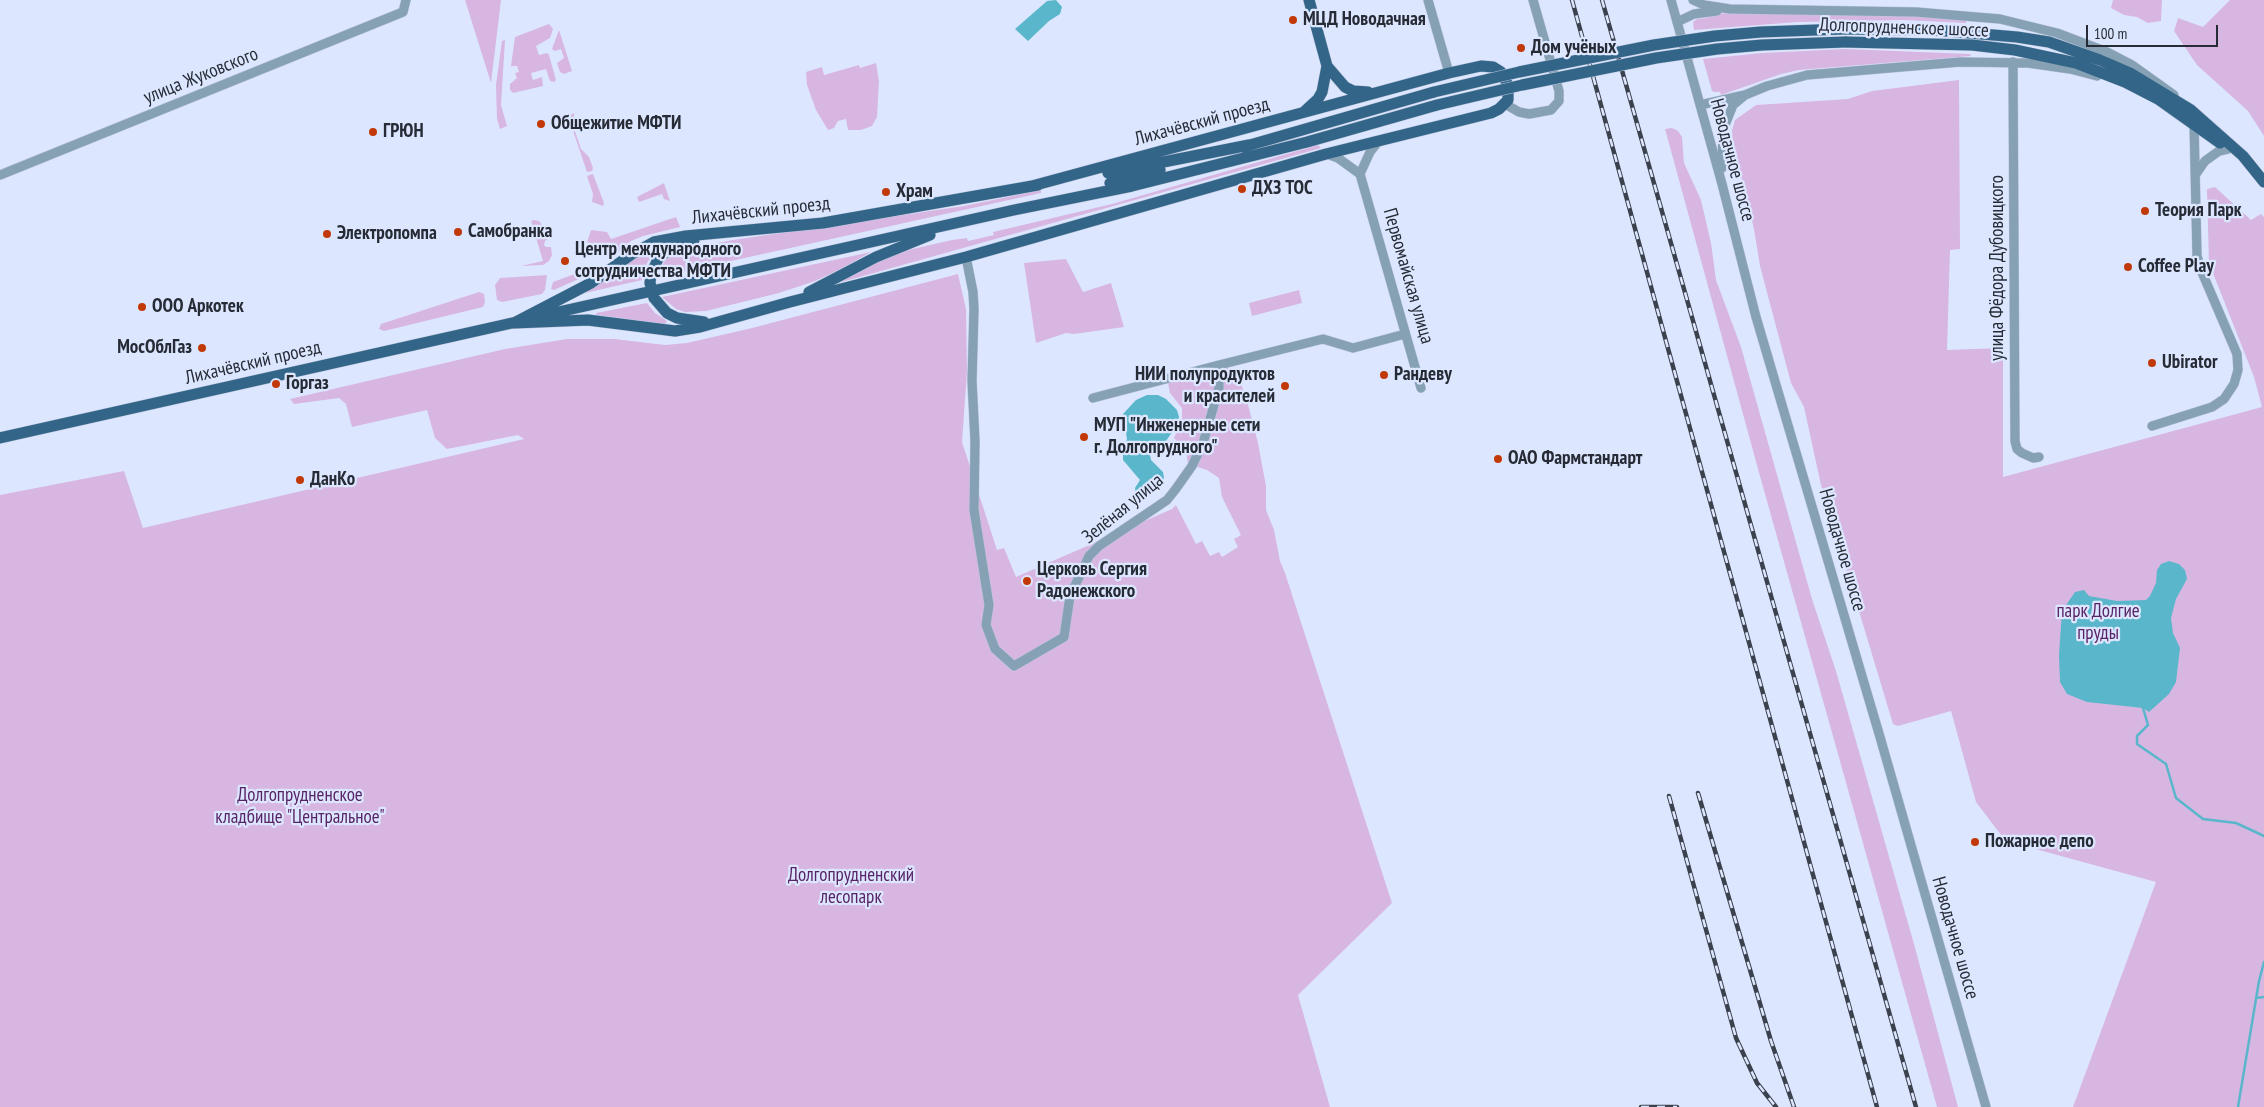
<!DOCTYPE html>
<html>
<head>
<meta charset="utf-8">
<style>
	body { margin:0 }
	#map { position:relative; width:2264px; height:1107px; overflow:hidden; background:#dce7ff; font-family:"PT Sans Narrow",sans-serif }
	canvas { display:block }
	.scale { position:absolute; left:2086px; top:25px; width:132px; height:22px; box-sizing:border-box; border:2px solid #262b36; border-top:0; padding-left:6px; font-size:15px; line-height:18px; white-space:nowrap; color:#262b36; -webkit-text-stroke:4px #dce7ff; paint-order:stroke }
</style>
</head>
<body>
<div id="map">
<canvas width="2264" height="1107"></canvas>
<div class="scale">100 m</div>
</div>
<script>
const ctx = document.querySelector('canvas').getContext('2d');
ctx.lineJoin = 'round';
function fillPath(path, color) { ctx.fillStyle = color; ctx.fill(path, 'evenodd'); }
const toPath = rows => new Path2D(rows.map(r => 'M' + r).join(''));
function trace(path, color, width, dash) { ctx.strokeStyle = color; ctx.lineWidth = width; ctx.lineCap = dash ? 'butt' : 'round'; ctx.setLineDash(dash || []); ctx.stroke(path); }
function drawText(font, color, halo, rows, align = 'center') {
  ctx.font = font + ' "PT Sans Narrow",sans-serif'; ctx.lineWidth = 4.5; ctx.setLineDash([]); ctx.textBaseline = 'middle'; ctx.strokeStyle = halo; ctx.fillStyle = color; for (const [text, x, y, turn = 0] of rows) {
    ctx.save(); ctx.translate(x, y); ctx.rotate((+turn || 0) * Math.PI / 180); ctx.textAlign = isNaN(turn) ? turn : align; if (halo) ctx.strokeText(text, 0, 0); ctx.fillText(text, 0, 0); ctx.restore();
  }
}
fillPath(toPath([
	[465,0,501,0,491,83],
	[2113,0,2162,0,2161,21,2148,23,2137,17,2124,15,2111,8],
	[2230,0,2264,0,2264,136,2248,111,2197,65,2174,31,2178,18,2203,27],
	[1736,13,1909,16,1966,20,1966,23,1903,20,1798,22,1694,30,1693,22,1697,19,1707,18,1708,14],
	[549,24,553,29,550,38,536,46,539,55,547,53,549,55,556,80,554,82,550,81,546,69,531,73,533,80,542,77,543,86,513,93,510,90,510,84,517,78,515,73,519,72,517,66,511,66,515,37],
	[559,30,572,71,564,74,560,72,557,63,564,58,561,49,555,51,552,49],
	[505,40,501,105,507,126,500,129,497,119,496,85,502,41],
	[1845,49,1970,54,1971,56,1799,70,1781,74,1721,95,1720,92,1715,92,1712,91,1703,59,1762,53],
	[876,63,879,81,877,117,872,126,861,130,848,130,846,119,838,121,834,128,828,130,816,110,807,85,806,72,822,67,824,75,859,65,860,68],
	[1959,80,1960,249,1950,250,1947,350,2003,348,2003,477,2262,407,2254,377,2209,263,2207,189,2215,187,2251,220,2261,214,2264,217,2264,1107,2073,1107,2156,882,2039,850,2001,835,1976,802,1951,711,1898,726,1893,724,1821,485,1804,407,1791,383,1760,266,1754,229,1733,143,1732,130,1735,120,1756,105,1848,99,1872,91],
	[574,113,574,128,581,149,589,157,593,168,592,171,587,172,569,119,569,116],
	[1672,128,1678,131,1682,137,1684,163,1701,200,1711,243,1716,280,1741,347,1812,599,1836,671,1914,944,1958,1107,1937,1107,1758,469,1665,129],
	[1318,145,1321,148,838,283,884,259,904,251,952,240,967,238,968,241,994,235,993,232,1112,204],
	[593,174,604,203,603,206,592,202,593,194,587,176],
	[664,183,670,201,664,199,662,194,639,202,637,197],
	[1041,190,1041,193,658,277,660,269,666,259,685,249,733,240,964,206],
	[676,217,680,227,643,236,631,241,615,255,587,242,591,230,607,232,611,239],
	[534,220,539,221,545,229,548,239,545,241,544,245,546,247,551,247,552,255,549,261,543,265,521,266,543,261,531,221],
	[659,246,647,263,642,280,585,293,644,250],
	[871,252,841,269,815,281,779,293,706,311,685,312,676,309,662,297],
	[1066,259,1083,292,1111,283,1124,327,1074,334,1066,333,1036,343,1024,263],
	[588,269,592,271,583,277,554,290,551,289,553,282],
	[958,274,966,309,967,371,962,442,997,550,1004,548,1016,577,1172,509,1176,505,1196,544,1202,541,1210,556,1219,552,1222,557,1238,547,1234,539,1241,535,1222,497,1219,478,1207,470,1188,464,1186,452,1174,438,1182,419,1182,408,1170,393,1168,383,1228,367,1237,373,1246,397,1258,443,1266,486,1266,510,1274,530,1280,561,1285,573,1392,903,1298,995,1330,1107,0,1107,0,495,124,471,143,528,524,439,518,435,447,449,435,438,427,410,352,427,346,404,339,398,294,404,290,399,505,349,567,339,615,339,665,345,687,343,752,328],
	[547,275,545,290,542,294,502,302,497,300,495,285,500,278],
	[1299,290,1302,303,1252,316,1249,303],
	[479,292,484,294,485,302,483,307,384,331,379,329,381,324],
	[647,303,655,313,667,321,665,324,597,315,596,313]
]), '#d8b6e2');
fillPath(toPath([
	[1056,0,1062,7,1060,14,1049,21,1028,41,1015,29,1047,1],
	[1147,395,1158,395,1166,399,1177,410,1179,417,1177,425,1166,441,1149,450,1151,460,1163,472,1164,478,1159,489,1144,498,1136,494,1135,488,1140,480,1123,460,1123,450,1127,439,1123,414,1136,400],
	[2169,561,2179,564,2185,570,2187,579,2176,599,2171,618,2173,633,2180,648,2176,682,2169,694,2149,712,2143,708,2087,702,2067,694,2060,682,2059,655,2062,611,2075,592,2084,590,2089,596,2117,601,2146,600,2150,596,2156,583,2157,570,2161,564]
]), '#5ab6ca');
trace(toPath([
	[2143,708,2148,725,2137,736,2137,744,2166,764,2176,798,2203,819,2236,823,2264,836],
	[2256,998,2264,997],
	[2238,1107,2259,981,2264,962]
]), '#5ab6ca', 2.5);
const minor = toPath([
	[1428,0,1449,73],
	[1671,0,1722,184,1756,317,1880,737,1986,1107],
	[1693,0,1704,5,1730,9,1916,12,2000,19,2057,33,2107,52,2132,65,2174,95],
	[1677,22,1694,14,1717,11],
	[2013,62,2015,441,2017,449,2022,453,2033,458,2039,457],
	[1505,104,1519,112,1529,114,1551,110,1559,101,1559,91,1533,0],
	[1700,105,1745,95,1767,86,1807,75,1960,62,2028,63,2070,69,2097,76],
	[1327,154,1338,158,1360,174,1421,388],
	[1722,168,1723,130,1733,105,1744,96],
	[1360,174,1370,152,1378,142],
	[2196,174,2205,161,2219,151,2228,149],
	[0,175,403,12,406,0],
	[966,257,973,292,974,309,972,381,975,441,974,510,989,605,986,625,995,649,1014,666,1064,637,1070,596,1089,556,1099,546,1167,500,1175,490,1192,466,1203,443,1219,388,1219,365,1323,339,1353,348,1405,334],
	[1093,398,1219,365],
	[2152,426,2212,407,2224,399,2234,384,2238,370,2237,354,2201,270,2197,256,2194,123]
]);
const major = toPath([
	[1844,29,1934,30,2017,37,2049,42,2100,60,2130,73,2191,110,2243,156,2264,182],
	[1845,42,1972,45,2015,50,2076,63,2125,82,2158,99,2220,143],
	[1327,66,1345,87,1353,91,1368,92],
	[1305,111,1318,99,1322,92,1327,66,1309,0],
	[1243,147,1434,92],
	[1108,173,1249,145],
	[1110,183,1160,170],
	[694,240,669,250,659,257,651,274,650,283,654,298,667,313,677,318,704,322],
	[809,292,876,257,930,235],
	[536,317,1014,210,1132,186,1307,142,1437,105],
	[516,322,591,283,632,254,654,242,686,236,823,223,1038,185],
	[514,323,588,320,675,331,700,327,790,302,966,257,1326,154,1491,113,1499,109,1508,100,1508,85,1501,72,1493,67,1481,66,1449,73,1032,186],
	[0,438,521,321]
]);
trace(minor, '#bbc5db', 10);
trace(major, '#bbc5db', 12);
trace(minor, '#86a1b4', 9);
trace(major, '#326587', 11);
const rail = toPath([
	[1572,0,1877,1107],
	[1602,0,1916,1107],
	[1698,793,1771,1041,1794,1107],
	[1669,796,1736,1038,1757,1083,1776,1107],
	[1641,1107,1677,1107]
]);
trace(rail, '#3c414e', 4.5);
trace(rail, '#dce7ff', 2.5, [8]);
const majorBridge = toPath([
	[1434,92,1519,72,1654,45,1715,36,1761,32,1844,29],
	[1437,105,1522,85,1656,58,1717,49,1762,45,1845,42]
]);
trace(majorBridge, '#bbc5db', 12, []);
trace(majorBridge, '#326587', 11);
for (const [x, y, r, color] of [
	[1293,20,5,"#c23908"],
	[1521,48,5,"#c23908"],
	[541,124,5,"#c23908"],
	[373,132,5,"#c23908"],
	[1242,189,5,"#c23908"],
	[886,192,5,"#c23908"],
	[2145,211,5,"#c23908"],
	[458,232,5,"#c23908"],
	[327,234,5,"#c23908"],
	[565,261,5,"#c23908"],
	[2128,267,5,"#c23908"],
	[142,307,5,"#c23908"],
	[202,348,5,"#c23908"],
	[2152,363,5,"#c23908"],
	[1384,375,5,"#c23908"],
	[276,384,5,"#c23908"],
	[1285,386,5,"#c23908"],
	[1084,437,5,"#c23908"],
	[1498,459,5,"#c23908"],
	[300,480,5,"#c23908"],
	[1027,581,5,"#c23908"],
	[1975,842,5,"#c23908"]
]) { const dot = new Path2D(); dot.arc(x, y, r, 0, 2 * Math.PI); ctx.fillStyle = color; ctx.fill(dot); trace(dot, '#dce7ff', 2); }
drawText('bold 19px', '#262b36', '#dce7ff', [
	["МЦД Новодачная",1303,20],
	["Дом учёных",1531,48],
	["Общежитие МФТИ",551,124],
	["ГРЮН",383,132],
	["ДХЗ ТОС",1252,189],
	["Храм",896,192],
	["Теория Парк",2155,211],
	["Самобранка",468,232],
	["Электропомпа",337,234],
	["Центр международного",575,250],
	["сотрудничества МФТИ",575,272],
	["Coffee Play",2138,267],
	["ООО Аркотек",152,307],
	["МосОблГаз",192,348,"right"],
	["Ubirator",2162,363],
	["НИИ полупродуктов",1275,375,"right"],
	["и красителей",1275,397,"right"],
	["Рандеву",1394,375],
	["Горгаз",286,384],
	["МУП \"Инженерные сети",1094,426],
	["г. Долгопрудного\"",1094,448],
	["ОАО Фармстандарт",1508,459],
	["ДанКо",310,480],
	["Церковь Сергия",1037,570],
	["Радонежского",1037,592],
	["Пожарное депо",1985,842]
], 'left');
drawText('19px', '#262b36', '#dce7ff', [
	["Долгопрудненское шоссе",1904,28,2],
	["улица Жуковского",201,76,-22],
	["Лихачёвский проезд",1202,122,-15],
	["Новодачное шоссе",1732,160,75],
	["Лихачёвский проезд",761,211,-6],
	["улица Фёдора Дубовицкого",1998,268,-90],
	["Первомайская улица",1408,276,74],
	["Лихачёвский проезд",253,363,-13],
	["Зелёная улица",1123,509,-39],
	["Новодачное шоссе",1842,550,74],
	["Новодачное шоссе",1955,938,74]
]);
drawText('19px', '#582366', '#dce7ff', [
	["парк Долгие",2098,612],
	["пруды",2098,634],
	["Долгопрудненское",300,796],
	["кладбище \"Центральное\"",300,818],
	["Долгопрудненский",851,876],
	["лесопарк",851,898]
]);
</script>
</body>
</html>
